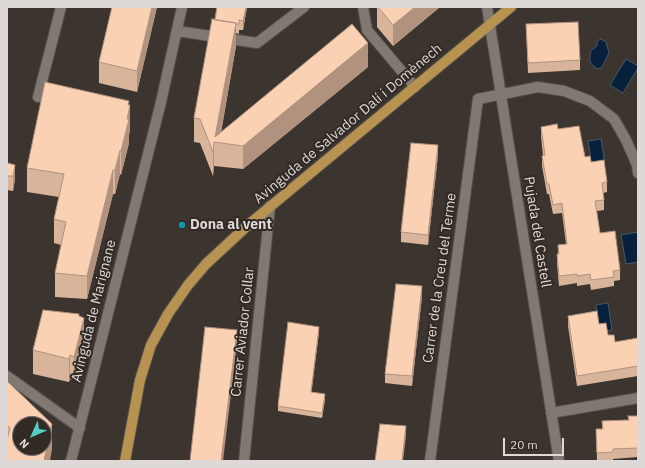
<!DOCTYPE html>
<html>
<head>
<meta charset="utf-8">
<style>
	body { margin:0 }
	#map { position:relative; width:645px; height:468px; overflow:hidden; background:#3c342f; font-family:"IBM Plex Sans",sans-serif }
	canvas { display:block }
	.frame { position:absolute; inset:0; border:8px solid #ded9d6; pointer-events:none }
	.north { position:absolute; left:12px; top:416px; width:40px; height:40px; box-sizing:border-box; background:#322a25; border:1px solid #77706c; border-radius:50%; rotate:225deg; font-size:11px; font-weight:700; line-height:16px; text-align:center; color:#ded9d6 }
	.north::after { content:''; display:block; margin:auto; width:14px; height:18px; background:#56cec2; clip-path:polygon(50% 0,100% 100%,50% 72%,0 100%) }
	.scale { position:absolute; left:503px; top:438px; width:61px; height:18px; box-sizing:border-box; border:2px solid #ded9d6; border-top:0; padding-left:5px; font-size:12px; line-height:14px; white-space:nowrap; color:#ded9d6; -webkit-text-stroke:3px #322a25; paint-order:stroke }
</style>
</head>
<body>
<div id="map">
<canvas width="645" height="468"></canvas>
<div class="frame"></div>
<div class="north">N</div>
<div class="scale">20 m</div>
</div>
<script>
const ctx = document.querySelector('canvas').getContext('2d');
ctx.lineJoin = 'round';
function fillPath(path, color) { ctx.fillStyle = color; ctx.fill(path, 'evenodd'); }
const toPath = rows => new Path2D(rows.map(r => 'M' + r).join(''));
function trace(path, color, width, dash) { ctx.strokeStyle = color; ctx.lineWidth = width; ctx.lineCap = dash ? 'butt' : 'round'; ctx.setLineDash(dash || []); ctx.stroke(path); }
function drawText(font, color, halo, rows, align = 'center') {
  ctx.font = font + ' "IBM Plex Sans",sans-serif'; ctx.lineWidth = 4; ctx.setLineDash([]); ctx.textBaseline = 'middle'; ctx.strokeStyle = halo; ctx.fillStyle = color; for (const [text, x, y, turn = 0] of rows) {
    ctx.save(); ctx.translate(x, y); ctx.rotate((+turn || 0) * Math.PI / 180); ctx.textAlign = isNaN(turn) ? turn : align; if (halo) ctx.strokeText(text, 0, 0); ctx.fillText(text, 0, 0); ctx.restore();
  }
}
const water = toPath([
	[601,39,606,42,609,53,602,67,598,69,594,67,590,62,590,55,591,51,597,46,597,41,601,39],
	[626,59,638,66,638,68,623,93,610,85,626,59],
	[601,139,605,164,592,166,588,141,601,139],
	[638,232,638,262,626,264,621,235,638,232],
	[608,303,612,330,600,332,596,305,608,303]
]);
fillPath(water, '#07213c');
trace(water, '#48586a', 1);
const minor = toPath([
	[363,7,367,30,415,87],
	[487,7,559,461],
	[177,31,257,43,304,7],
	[38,97,61,7],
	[7,376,80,428],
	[551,413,638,398],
	[71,461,161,102,182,7],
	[244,461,270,206],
	[430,461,478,99,538,87,564,91,590,101,614,119,626,140,637,165,638,173]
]);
const major = toPath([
	[125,461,140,380,151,345,168,314,188,285,206,264,248,225,511,7]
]);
trace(minor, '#57514c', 12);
trace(major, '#57514c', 12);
trace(minor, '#817872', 10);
trace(major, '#b89250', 10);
fillPath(toPath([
	[112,7,157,7,137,92,99,83,99,62],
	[217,7,247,7,243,30,239,30,239,34,236,33,236,46,221,133,368,67,243,169,214,166,213,176,200,143,194,142,194,118],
	[377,7,440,7,393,46,377,27],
	[526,24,580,60,580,70,528,73],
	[129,105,130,129,129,135,129,143,121,175,120,174,115,194,113,194,111,202,87,299,55,297,55,273,61,245,54,243,54,219,59,197,27,192,27,168],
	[541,127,558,129,585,157,591,162,607,182,607,192,603,193,604,200,604,210,597,211,600,233,620,270,620,280,614,281,614,286,591,290,590,284,577,286,577,283,559,286,557,264,557,254,558,254,558,245,566,244,562,213,553,214,549,194,547,194,542,166,542,156,543,156,541,136],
	[438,155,428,245,401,242,401,232],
	[7,163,15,165,15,179,13,191,7,190],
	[422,296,412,386,385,383,385,374],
	[79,316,84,341,74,380,70,379,69,382,33,374,33,350],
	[568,316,608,335,615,342,638,338,638,376,577,386,568,326],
	[319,332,311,392,325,399,322,418,278,411,278,406],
	[7,381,52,449,7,461],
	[638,416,638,457,613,459,613,461,597,461,596,429,602,429,602,421,628,420]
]), '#d8b49b');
fillPath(toPath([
	[152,7,157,7,137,92,137,71],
	[246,7,247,7,243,30,243,21],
	[415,7,440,7,393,46,393,25],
	[236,23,236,46,219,143,215,137],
	[368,43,368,67,243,169,243,146],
	[129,101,129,110,130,105,130,129,129,135,129,143,121,175,121,151,127,119],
	[214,142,214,166,213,176,213,152],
	[438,145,438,155,428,245,428,235],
	[120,150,120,174,115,194,115,170],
	[15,165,15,179,13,191,13,176],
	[113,170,113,194,111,202,87,299,87,276,111,178],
	[422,286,422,296,412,386,412,376],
	[79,314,79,335,84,318,84,341,74,380,74,357],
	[319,327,319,332,311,397,311,392],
	[237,330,237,344,223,461,221,461],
	[70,355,70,379,69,382,69,359],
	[325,394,325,399,322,418,322,413],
	[52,424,52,449,50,461,44,461],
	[406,426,406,436,403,461,402,461]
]), '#b0927e');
const building = toPath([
	[112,7,152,7,137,71,99,62,112,7],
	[217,7,246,7,243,21,239,20,239,24,236,24,236,23,215,20,217,7],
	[378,7,415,7,393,25,378,7],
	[212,19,236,23,215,137,352,24,368,43,243,146,214,142,213,152,200,119,194,118,212,19],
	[578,22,580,60,528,63,526,24,578,22],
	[45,82,129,101,128,105,130,105,127,119,129,119,121,151,120,150,115,170,113,170,111,178,87,276,55,273,66,222,54,219,64,174,27,168,45,82],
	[557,124,558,129,579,126,585,157,590,156,591,162,604,160,607,182,602,183,604,200,595,201,600,233,615,231,620,270,613,271,614,277,591,280,590,274,577,276,577,274,559,276,557,254,559,254,558,245,567,244,562,203,553,205,549,184,547,184,542,156,545,155,541,127,557,124],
	[411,143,438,145,428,235,401,232,411,143],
	[7,163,15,165,13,176,7,176,7,163],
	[396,284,422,286,412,376,385,374,396,284],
	[43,310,79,314,79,316,84,318,74,357,70,355,69,359,33,350,43,310],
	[597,311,599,324,606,323,608,335,614,335,615,342,638,338,638,366,577,376,568,316,597,311],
	[288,322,319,327,311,392,325,394,322,413,278,406,288,322],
	[205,327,237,330,221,461,190,461,205,327],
	[7,381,52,424,44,461,7,461,7,440,10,428,7,425,7,381],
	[20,424,44,424,44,448,20,448,20,424],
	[628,416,638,416,638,448,613,449,613,452,597,453,596,429,603,429,602,421,629,420,628,416],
	[380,424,406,426,402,461,375,461,380,424]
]);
fillPath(building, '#fbd1b4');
trace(building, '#b0927e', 1);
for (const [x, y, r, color] of [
	[182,225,4,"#0f9aa8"]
]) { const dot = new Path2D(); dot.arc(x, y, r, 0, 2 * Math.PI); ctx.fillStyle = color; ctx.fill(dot); trace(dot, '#322a25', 1.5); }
drawText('14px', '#ded9d6', '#322a25', [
	["Avinguda de Salvador Dalí i Domènech",348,124,-40],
	["Pujada del Castell",537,232,81],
	["Carrer de la Creu del Terme",440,278,-82],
	["Avinguda de Marignane",94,311,-76],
	["Carrer Aviador Collar",243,332,-84]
]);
drawText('bold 14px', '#ded9d6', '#322a25', [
	["Dona al vent",190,225]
], 'left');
</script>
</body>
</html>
